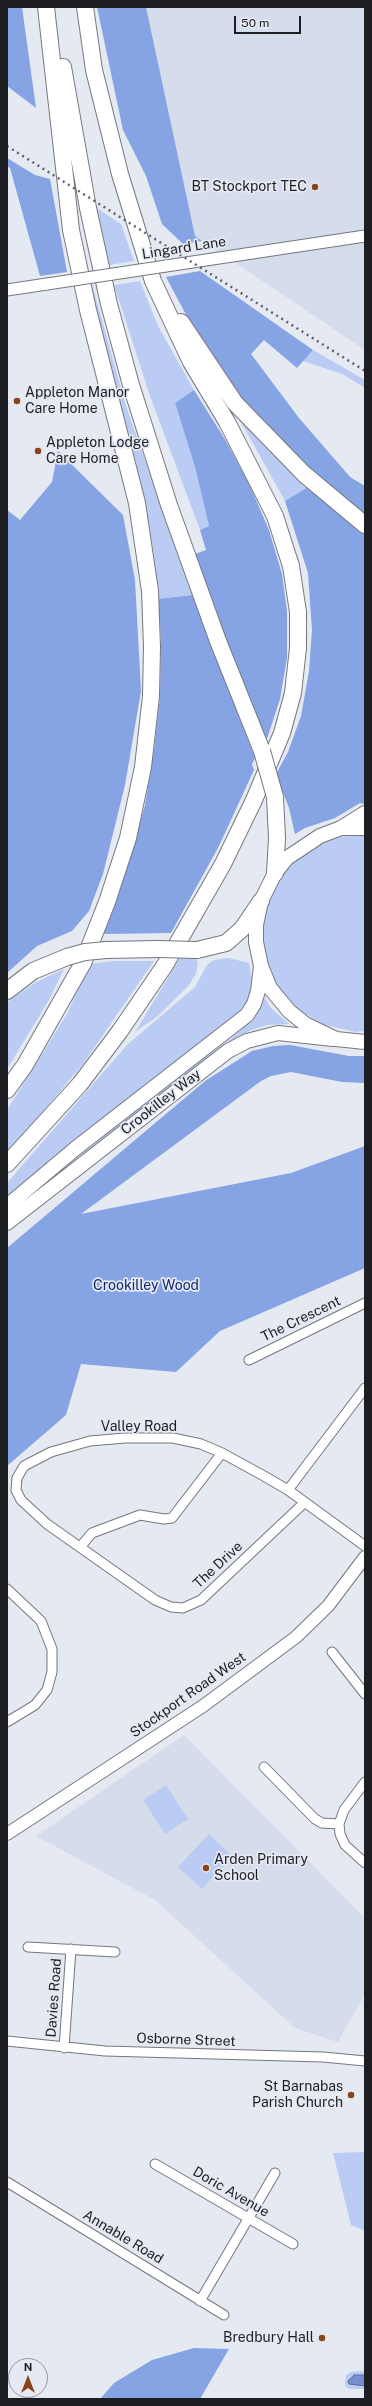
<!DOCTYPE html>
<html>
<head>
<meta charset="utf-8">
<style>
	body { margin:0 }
	#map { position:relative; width:372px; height:2406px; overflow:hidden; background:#e5e9f2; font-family:"Public Sans",sans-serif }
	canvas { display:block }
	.frame { position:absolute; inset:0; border:8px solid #1d1e22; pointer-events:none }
	.north { position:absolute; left:8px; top:2358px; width:40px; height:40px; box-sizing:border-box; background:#e5e9f2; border:1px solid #95989f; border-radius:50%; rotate:0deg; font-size:11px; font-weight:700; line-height:16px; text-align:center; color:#1d1e22 }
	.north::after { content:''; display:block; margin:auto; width:14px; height:18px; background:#884319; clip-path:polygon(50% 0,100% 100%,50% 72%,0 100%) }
	.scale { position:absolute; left:234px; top:16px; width:67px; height:18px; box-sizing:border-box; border:2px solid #1d1e22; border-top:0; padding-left:5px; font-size:12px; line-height:14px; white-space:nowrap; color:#1d1e22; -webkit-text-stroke:3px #e5e9f2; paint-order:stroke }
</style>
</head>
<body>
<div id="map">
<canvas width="372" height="2406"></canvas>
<div class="frame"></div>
<div class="north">N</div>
<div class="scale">50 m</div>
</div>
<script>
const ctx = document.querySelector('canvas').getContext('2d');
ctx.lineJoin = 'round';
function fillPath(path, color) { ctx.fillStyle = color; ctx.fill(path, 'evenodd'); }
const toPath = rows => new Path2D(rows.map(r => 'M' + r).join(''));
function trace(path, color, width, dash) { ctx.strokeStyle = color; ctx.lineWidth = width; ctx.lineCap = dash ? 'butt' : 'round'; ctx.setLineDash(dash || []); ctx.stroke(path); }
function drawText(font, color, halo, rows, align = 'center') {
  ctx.font = font + ' "Public Sans",sans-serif'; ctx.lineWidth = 3.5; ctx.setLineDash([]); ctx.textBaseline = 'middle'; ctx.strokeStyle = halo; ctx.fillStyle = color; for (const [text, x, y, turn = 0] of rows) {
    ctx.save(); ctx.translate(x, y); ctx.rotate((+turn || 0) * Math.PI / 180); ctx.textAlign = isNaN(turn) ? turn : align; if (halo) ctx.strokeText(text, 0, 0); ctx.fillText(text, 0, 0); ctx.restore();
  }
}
fillPath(toPath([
	[146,7,365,7,365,350,195,236],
	[184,1735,365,1918,365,1994,338,2042,295,2028,155,1900,36,1836]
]), '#d5dcec');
fillPath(toPath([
	[92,205,121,224,134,261,109,265],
	[82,248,126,406,192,595,158,599,153,548,136,462,97,315],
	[140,281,158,326,194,390,175,403,195,467,209,526,200,530,151,399,114,285],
	[313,350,365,380,365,388,342,374,303,361],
	[236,413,308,487,285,501],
	[365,835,365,1031,356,1032,325,1025,298,1010,277,987,264,958,261,927,268,897,284,870,307,849,336,837],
	[180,958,196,958,198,963,196,974,189,985,158,1016,135,1032],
	[229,958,249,963,252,982,250,995,240,1015,7,1199,7,1183,127,1045,195,987,207,965,214,960],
	[114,961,154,961,83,1064,7,1154,7,1110,67,1014,89,964],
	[64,969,49,1000,7,1069,7,1002,36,982],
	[263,995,271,1008,289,1024,267,1025,249,1031,234,1039,7,1215,157,1093,232,1038,250,1021],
	[166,1785,188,1819,165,1834,143,1800],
	[209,1834,232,1856,202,1889,178,1867],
	[365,2152,365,2231,351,2225,333,2153],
	[360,2371,365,2372,365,2389,349,2389,345,2386,346,2375,351,2372]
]), '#baccf4');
fillPath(toPath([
	[7,7,22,7,36,108,7,86],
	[97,7,146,7,195,236,202,241,183,244,162,224,146,176,123,130],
	[7,158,35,175,50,179,67,272,40,276,10,168,7,166],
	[200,271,313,350,297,368,264,340,251,354,299,418,350,477,365,486,365,519,320,482,250,410,208,356,166,277],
	[194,390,226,441,250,486,269,530,282,574,287,611,287,658,280,699,265,745,189,556,206,550,200,530,209,526,195,467,175,403],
	[58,451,123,515,135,580,141,691,125,785,103,874,89,911,72,931,37,946,7,973,7,510,20,520,52,482],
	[308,487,365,533,365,802,363,804,360,803,335,818,305,828,295,834,289,808,276,774,288,752,301,716,309,671,312,630,308,573,285,501],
	[192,595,255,758,252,764,254,770,219,846,171,933,103,934,127,867,145,805,154,750,160,697,161,638,158,599],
	[290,1045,349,1056,365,1056,365,1083,342,1082,291,1072,271,1076,261,1081,81,1214,291,1173,365,1146,365,1268,220,1331,176,1372,81,1364,66,1415,7,1466,7,1248,205,1081,252,1051,273,1046],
	[194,2348,229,2349,200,2399,100,2399,114,2383,152,2360]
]), '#86a3e4');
const water = toPath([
	[354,2375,365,2375,365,2386,349,2384,348,2381,354,2375]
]);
fillPath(water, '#7490d0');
trace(water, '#5a6e9c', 1);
const minor = toPath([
	[249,1360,365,1303],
	[288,1490,365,1388],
	[304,1503,201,1600,183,1608,171,1607,155,1600,47,1524,21,1500,16,1490,17,1478,24,1466,51,1452,90,1441,125,1438,173,1438,201,1444,222,1453,264,1476,288,1490,365,1546],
	[81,1546,92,1533,140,1515,164,1519,172,1518,222,1453],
	[7,1589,41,1621,52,1649,52,1672,47,1690,35,1705,7,1722],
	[332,1652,365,1694],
	[264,1767,315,1819,322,1823,339,1824],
	[365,1782,344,1810,339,1824,340,1834,345,1845,365,1863],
	[28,1947,115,1952],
	[7,2041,105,2051,323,2057,365,2061],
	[64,2048,71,1949],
	[155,2164,293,2244],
	[7,2182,224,2315],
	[200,2301,275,2173]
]);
const tertiary = toPath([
	[166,266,365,236],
	[7,290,47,284]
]);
const secondary = toPath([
	[7,1834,203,1706,296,1637,328,1606,365,1557]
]);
const primary = toPath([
	[7,1206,76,1148,247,1015,254,1004,258,991,261,966],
	[7,1223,228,1051,247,1041,278,1033,333,1039]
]);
const trunk = toPath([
	[341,828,365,813],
	[365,828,341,828,320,836,287,858,275,873,261,901,256,925,256,942,261,966,270,988,289,1011,305,1024,336,1039,365,1042]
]);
const motorway = toPath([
	[63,67,88,208,109,304,131,385,169,505,218,641,262,751],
	[181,322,235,403,304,474,365,525],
	[275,873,277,838,275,797],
	[106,950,158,949],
	[197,950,226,943,242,929,261,901],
	[7,991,33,971,67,957],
	[7,1090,25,1065,83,963,107,902,128,838,143,767,151,696,152,647,150,591,137,503,88,310,71,230,46,7],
	[7,1164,80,1084,120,1031,165,965,223,864,254,800,282,733,293,693,298,648,298,612,291,566,275,516,227,422,191,362,153,281,120,174,94,70,85,7]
]);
trace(minor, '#74777f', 11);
trace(tertiary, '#74777f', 13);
trace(secondary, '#74777f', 14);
trace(primary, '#74777f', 16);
trace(trunk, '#74777f', 16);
trace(motorway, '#74777f', 18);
trace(minor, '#fff', 9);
trace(tertiary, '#fff', 11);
trace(secondary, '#fff', 12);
trace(primary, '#fff', 14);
trace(trunk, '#fff', 14);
trace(motorway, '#fff', 16);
trace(toPath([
	[7,146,365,371]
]), '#616368', 2.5, [2, 4]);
const tertiaryBridge = toPath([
	[47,284,166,266]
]);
const motorwayBridge = toPath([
	[262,751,275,797],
	[158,949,197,950],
	[67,957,85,952,106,950]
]);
trace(tertiaryBridge, '#74777f', 13, []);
trace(motorwayBridge, '#74777f', 18, []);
trace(tertiaryBridge, '#fff', 11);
trace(motorwayBridge, '#fff', 16);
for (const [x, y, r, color] of [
	[315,187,4,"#884319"],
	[17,401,4,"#884319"],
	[38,451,4,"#884319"],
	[206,1868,4,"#884319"],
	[351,2095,4,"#884319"],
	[322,2338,4,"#884319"]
]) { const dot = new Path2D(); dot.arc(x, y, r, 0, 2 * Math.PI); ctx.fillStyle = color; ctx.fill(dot); trace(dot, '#e5e9f2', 1.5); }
drawText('14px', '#1d1e22', '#e5e9f2', [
	["BT Stockport TEC",307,187],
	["Appleton Manor",25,393,"left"],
	["Care Home",25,409,"left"],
	["Appleton Lodge",46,443,"left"],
	["Care Home",46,459,"left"],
	["Arden Primary",214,1860,"left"],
	["School",214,1876,"left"],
	["St Barnabas",343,2087],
	["Parish Church",343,2103],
	["Bredbury Hall",314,2338]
], 'right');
drawText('14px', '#1d1e22', '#e5e9f2', [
	["Lingard Lane",184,248,-9],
	["Crookilley Way",161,1102,-38],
	["The Crescent",301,1319,-26],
	["Valley Road",139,1427],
	["The Drive",218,1565,-43],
	["Stockport Road West",188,1695,-35],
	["Davies Road",54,1998,-86],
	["Osborne Street",186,2040,2],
	["Doric Avenue",231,2192,30],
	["Annable Road",123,2237,31]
]);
drawText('14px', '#102670', '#e5e9f2', [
	["Crookilley Wood",146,1286]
]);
</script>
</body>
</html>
